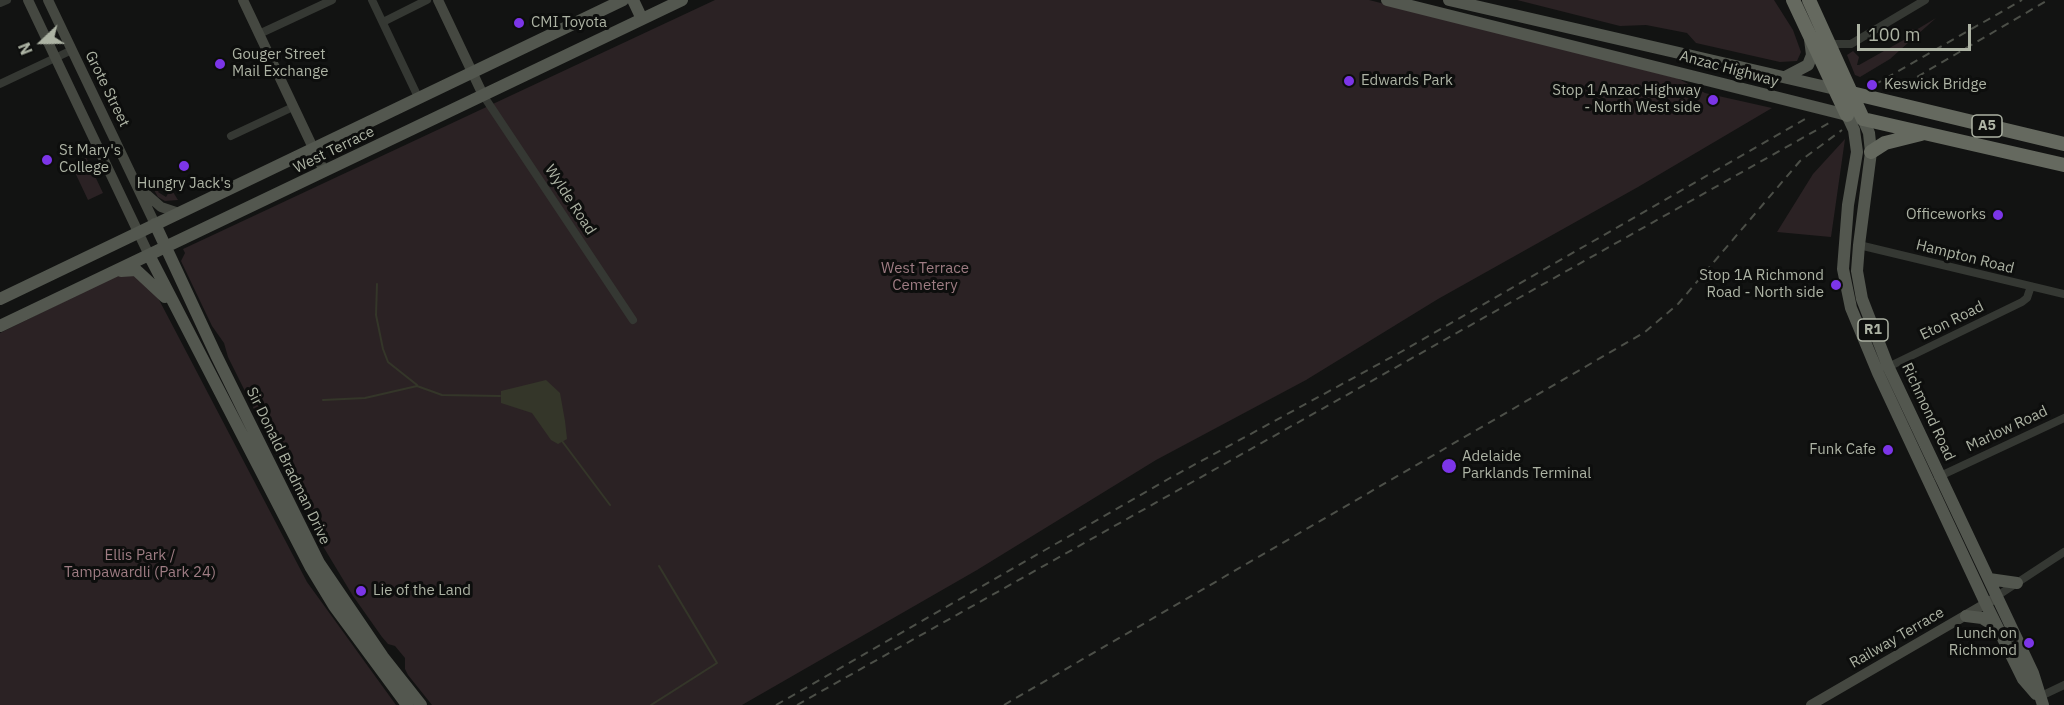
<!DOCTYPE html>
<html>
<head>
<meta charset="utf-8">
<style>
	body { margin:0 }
	#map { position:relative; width:2064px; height:705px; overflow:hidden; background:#121312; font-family:"IBM Plex Sans",sans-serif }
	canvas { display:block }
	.north { position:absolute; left:12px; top:12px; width:60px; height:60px; -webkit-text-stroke:4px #0d0e0d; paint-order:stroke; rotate:248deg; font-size:16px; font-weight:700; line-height:24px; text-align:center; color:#adb3a4 }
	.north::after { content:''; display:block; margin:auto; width:21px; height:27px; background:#adb3a4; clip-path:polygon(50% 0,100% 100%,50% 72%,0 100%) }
	.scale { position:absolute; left:1857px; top:24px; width:114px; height:27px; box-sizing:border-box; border:3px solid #adb3a4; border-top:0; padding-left:8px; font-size:18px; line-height:21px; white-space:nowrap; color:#adb3a4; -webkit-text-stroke:4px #0d0e0d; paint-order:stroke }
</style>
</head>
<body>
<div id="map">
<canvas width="2064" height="705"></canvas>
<div class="north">N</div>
<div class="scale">100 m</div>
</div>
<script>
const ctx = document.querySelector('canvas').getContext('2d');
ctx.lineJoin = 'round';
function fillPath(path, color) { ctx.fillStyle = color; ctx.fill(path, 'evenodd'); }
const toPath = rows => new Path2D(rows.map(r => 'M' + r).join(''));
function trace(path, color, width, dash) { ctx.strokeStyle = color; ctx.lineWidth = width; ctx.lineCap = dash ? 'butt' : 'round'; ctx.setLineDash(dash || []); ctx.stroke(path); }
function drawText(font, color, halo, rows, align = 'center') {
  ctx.font = font + ' "IBM Plex Sans",sans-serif'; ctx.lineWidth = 6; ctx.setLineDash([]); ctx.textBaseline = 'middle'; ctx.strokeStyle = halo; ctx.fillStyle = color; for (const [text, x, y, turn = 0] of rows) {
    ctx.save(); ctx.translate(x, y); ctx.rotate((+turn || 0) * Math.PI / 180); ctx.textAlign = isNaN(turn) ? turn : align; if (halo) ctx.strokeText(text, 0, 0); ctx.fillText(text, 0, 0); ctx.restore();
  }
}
fillPath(toPath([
	[715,0,1369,0,1677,78,1705,93,1772,108,1638,187,1438,299,1306,380,1156,460,977,570,742,705,432,705,408,675,405,669,405,658,395,646,388,644,382,637,353,596,318,538,228,357,224,343,212,326,181,261,185,253,183,249],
	[1517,0,1774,0,1793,30,1801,52,1797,61,1780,62,1696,43,1687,33,1646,25,1620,26],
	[1936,18,1890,59,1860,77,1855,75,1847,55,1853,51,1859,57,1857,65,1859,65,1909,37,1912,29,1916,30],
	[1845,139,1831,237,1777,232,1813,174],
	[86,157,103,193,88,200,71,164],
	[152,180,157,182,161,188,158,192,166,197,169,192,173,192,178,200,165,201,158,197,149,181],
	[122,273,138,276,156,294,307,582,396,705,0,705,0,333]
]), '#2b2224');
fillPath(toPath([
	[546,380,560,393,565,421,567,439,558,444,551,440,532,413,501,403,501,391]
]), '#343629');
trace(toPath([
	[377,284,376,315,383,349,388,362,417,385],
	[323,400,365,398,417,386,442,395,500,396],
	[562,441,610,505],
	[651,705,717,663,659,566]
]), '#343629', 2);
trace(toPath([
	[372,0,419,99],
	[0,3,7,0],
	[383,22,427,0],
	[259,34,332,0],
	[1830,44,1851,44,1925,0],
	[0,84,72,50],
	[483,95,633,320],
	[231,136,293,107],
	[1859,245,2064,294],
	[1886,368,2022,302,2027,298,2031,286],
	[1938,477,2064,418],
	[1997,596,2064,552],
	[2039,697,2064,685]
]), '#353833', 8);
trace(toPath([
	[28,0,149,255],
	[48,0,155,224],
	[243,0,324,171],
	[438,0,483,95],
	[145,193,161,207,179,213],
	[1811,705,1992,600]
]), '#454841', 10);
trace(toPath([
	[633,0,642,19],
	[1387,0,1863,119,1869,133,1871,152,1859,245,1857,271,1862,299,1888,366,2033,673,2043,705],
	[1449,0,1835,89],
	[1787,76,1808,65,1812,55,1810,39],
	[1847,115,1854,130,1857,152,1848,205,1843,269,1851,308,1878,373,1986,604,2023,679,2036,694],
	[155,224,216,355,319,563,383,657,421,705],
	[149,255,311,568,334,606,407,705],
	[121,271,136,270,165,297],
	[0,299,623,0],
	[0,326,682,0],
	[1989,579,2017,583],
	[1966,616,1982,618,1997,627]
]), '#53574f', 12);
trace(toPath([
	[1793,0,1847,115],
	[1809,0,1863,119,2064,165],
	[1835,89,2064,144],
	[1871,152,1885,143,1921,134]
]), '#65695f', 14);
trace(toPath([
	[1874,85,2022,0],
	[1893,91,2048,0],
	[776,705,1170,478,1399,353,1807,118],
	[797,705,1829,123],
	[1004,705,1645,332,1678,304,1800,161,1842,130]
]), '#4c4f48', 2, [8, 6]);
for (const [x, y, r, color] of [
	[519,23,6,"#7c35e8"],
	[220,64,6,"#7c35e8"],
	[1349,81,6,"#7c35e8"],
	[1872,85,6,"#7c35e8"],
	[1713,100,6,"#7c35e8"],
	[47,160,6,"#7c35e8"],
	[184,166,6,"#7c35e8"],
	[1998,215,6,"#7c35e8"],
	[1836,285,6,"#7c35e8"],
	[1888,450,6,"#7c35e8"],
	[1449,466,8,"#7c35e8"],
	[361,591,6,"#7c35e8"],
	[2029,643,6,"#7c35e8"]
]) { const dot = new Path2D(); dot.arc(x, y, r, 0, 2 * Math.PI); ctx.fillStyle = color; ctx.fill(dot); trace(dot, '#0d0e0d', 2); }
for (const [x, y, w] of [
	[1987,126,30],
	[1873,330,30]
]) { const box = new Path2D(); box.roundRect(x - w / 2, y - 11, w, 22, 4.5); ctx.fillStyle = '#0d0e0d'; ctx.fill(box); trace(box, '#adb3a4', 1.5); }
drawText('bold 14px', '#adb3a4', null, [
	["A5",1987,126],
	["R1",1873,330]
]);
drawText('15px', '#adb3a4', '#0d0e0d', [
	["CMI Toyota",531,23],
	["Gouger Street",232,55],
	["Mail Exchange",232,72],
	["Edwards Park",1361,81],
	["Keswick Bridge",1884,85],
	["Stop 1 Anzac Highway",1701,91,"right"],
	["- North West side",1701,108,"right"],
	["St Mary's",59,151],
	["College",59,168],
	["Hungry Jack's",184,184,"center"],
	["Officeworks",1986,215,"right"],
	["Stop 1A Richmond",1824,276,"right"],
	["Road - North side",1824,293,"right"],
	["Funk Cafe",1876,450,"right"],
	["Adelaide",1462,457],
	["Parklands Terminal",1462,474],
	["Lie of the Land",373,591],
	["Lunch on",2017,634,"right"],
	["Richmond",2017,651,"right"]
], 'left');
drawText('15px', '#adb3a4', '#0d0e0d', [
	["Anzac Highway",1729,69,15],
	["Grote Street",107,89,64],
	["West Terrace",334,150,-26],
	["Wylde Road",570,200,57],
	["Hampton Road",1965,257,14],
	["Eton Road",1952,321,-26],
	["Richmond Road",1928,412,65],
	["Marlow Road",2007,429,-25],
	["Sir Donald Bradman Drive",288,466,64],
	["Railway Terrace",1897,638,-30]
]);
drawText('15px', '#9e7c83', '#0d0e0d', [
	["West Terrace",925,269],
	["Cemetery",925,286],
	["Ellis Park /",140,556],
	["Tampawardli (Park 24)",140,573]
]);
</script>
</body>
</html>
